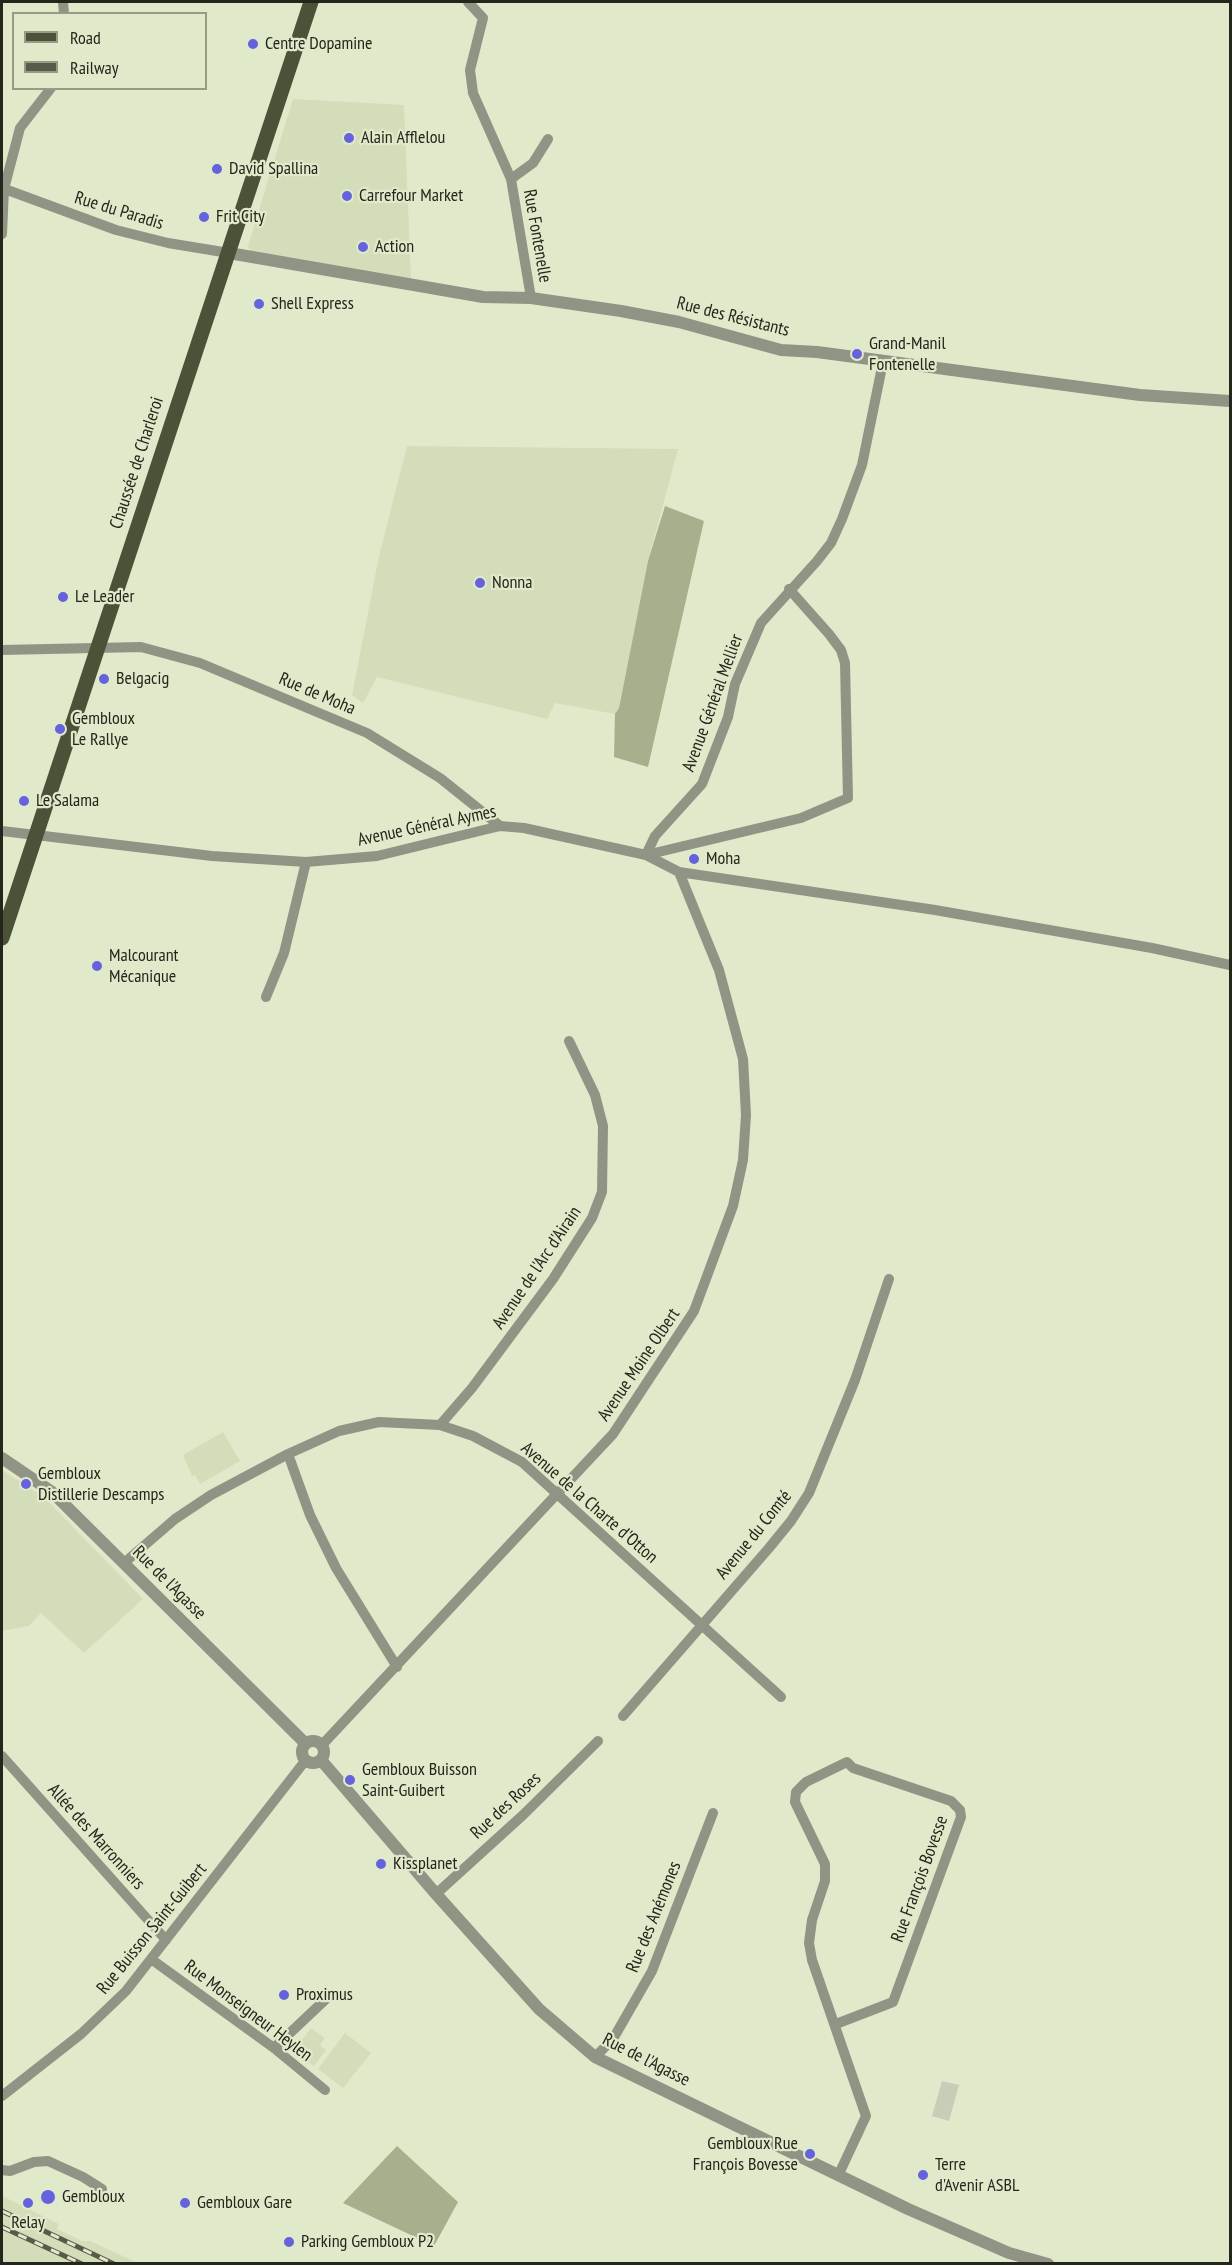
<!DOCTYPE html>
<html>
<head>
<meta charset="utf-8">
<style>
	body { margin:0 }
	#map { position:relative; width:1232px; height:2265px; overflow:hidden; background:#e1e9cb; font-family:"PT Sans Narrow",sans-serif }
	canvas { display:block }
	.frame { position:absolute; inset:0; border:3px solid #24261b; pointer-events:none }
	.legend { position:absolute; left:12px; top:12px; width:195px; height:78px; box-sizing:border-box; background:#e1e9cb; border:2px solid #959b85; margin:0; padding:8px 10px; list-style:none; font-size:18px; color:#24261b }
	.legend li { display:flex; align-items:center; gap:12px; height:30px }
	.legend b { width:30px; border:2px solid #959b85 }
</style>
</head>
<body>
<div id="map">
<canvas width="1232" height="2265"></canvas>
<div class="frame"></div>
<ul class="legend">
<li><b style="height:8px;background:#4c5237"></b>Road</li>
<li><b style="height:8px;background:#575b4a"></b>Railway</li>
</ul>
</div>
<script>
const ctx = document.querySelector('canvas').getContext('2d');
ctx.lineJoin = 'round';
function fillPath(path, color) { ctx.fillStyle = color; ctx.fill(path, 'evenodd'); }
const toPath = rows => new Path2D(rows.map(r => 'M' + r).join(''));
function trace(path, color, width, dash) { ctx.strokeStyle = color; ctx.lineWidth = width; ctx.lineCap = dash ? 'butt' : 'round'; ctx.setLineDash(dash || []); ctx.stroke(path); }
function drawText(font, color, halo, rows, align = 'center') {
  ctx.font = font + ' "PT Sans Narrow",sans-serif'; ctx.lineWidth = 4.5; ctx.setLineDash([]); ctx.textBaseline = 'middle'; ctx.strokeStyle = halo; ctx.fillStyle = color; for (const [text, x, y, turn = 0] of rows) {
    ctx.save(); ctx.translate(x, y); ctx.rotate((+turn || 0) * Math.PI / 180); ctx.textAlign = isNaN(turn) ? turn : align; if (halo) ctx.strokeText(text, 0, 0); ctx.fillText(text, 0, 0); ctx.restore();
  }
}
fillPath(toPath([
	[293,99,404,105,411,280,251,252,248,246],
	[407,446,678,449,648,561,619,708,615,714,555,703,547,719,377,677,363,703,352,695,379,556],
	[223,1432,240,1461,200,1484,195,1475,192,1476,183,1455],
	[2,1470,45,1498,143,1599,84,1653,41,1613,29,1626,2,1631],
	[311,2028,325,2038,320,2045,326,2050,314,2066,294,2051],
	[345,2033,371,2053,343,2088,318,2069],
	[2,2196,59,2224,57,2229,82,2241,90,2241,138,2263,2,2263]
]), '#d4ddb9');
fillPath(toPath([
	[942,2081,959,2085,949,2121,932,2116]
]), '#c7cdb6');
fillPath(toPath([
	[665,506,704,521,648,767,614,757,615,714,619,708,648,561],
	[397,2146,458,2202,434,2246,343,2203]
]), '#a7b08c');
trace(toPath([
	[63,2,64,14],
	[468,2,483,18,470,70,473,93,511,179,531,298],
	[511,179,533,163,548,139],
	[2,188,116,230,168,243,229,253],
	[2,234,4,189,20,128,51,88],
	[2,650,141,647,200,663,367,733,440,778,500,826],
	[2,831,212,856,306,862,377,856,500,826,524,828,646,855,801,818,848,798,845,663,841,650,829,634,789,589],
	[646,855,655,836,702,784,728,717,735,684,761,623,817,561,831,543,842,519,862,465,883,362],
	[679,872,935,910,1152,948,1230,965],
	[266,997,284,953,306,862],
	[440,1425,472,1388,553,1279,592,1218,602,1192,603,1126,595,1095,569,1041],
	[288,1454,310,1515,336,1568,397,1667],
	[124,1563,175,1519,211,1495,288,1454,339,1431,379,1422,440,1425,473,1436,522,1462,781,1697],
	[623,1716,769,1548,791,1521,809,1493,855,1380,889,1279],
	[322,1745,613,1434,694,1311,733,1206,743,1160,746,1115,743,1059,719,970,679,872,646,855],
	[2,1756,166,1940],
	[436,1894,523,1815,598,1741],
	[151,1959,274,2048,325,2090],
	[836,2024,893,2002,961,1817,960,1810,951,1801,853,1768,847,1762,806,1782,796,1792,795,1802,825,1864,825,1881,812,1920,809,1943,812,1960,866,2116,838,2176],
	[274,2048,327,1998],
	[595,2057,613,2039,652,1971,713,1813],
	[2,2096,81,2034,126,1991,305,1761],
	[2,2170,10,2171,34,2162,48,2161,83,2177,102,2189]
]), '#909484', 10);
trace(toPath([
	[229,253,483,297,531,298,621,311,679,322,781,350,817,352,1140,395,1230,401],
	[2,1458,52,1492,305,1743],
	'302 1752a11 11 0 1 1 22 0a11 11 0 1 1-22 0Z',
	[321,1760,436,1894,539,2009,595,2057,908,2209,1009,2253,1048,2264]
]), '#909484', 12);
trace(toPath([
	[2,938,311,2]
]), '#4c5237', 15);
const rail = toPath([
	[2,2211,114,2264],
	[2,2227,82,2264]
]);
trace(rail, '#575b4a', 5);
trace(rail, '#e1e9cb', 3, [9]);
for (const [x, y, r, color] of [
	[253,44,6,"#6562db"],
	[349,138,6,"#6562db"],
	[217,169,6,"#6562db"],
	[347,196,6,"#6562db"],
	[204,217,6,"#6562db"],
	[363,247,6,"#6562db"],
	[259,304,6,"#6562db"],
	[857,354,6,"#6562db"],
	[480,583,6,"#6562db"],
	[63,597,6,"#6562db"],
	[104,679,6,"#6562db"],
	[60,729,6,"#6562db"],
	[24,801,6,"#6562db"],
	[694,859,6,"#6562db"],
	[97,966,6,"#6562db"],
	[26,1484,6,"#6562db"],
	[350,1780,6,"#6562db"],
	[381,1864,6,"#6562db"],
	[284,1995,6,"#6562db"],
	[810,2154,6,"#6562db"],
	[923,2175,6,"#6562db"],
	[48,2197,8,"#6562db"],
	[28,2203,6,"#6562db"],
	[185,2203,6,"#6562db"],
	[289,2242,6,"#6562db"]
]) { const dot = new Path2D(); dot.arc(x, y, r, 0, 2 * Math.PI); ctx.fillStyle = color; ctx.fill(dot); trace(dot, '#e1e9cb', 2); }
drawText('18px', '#24261b', '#e1e9cb', [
	["Centre Dopamine",265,44],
	["Alain Afflelou",361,138],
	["David Spallina",229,169],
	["Carrefour Market",359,196],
	["Frit City",216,217],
	["Action",375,247],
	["Shell Express",271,304],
	["Grand-Manil",869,344],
	["Fontenelle",869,365],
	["Nonna",492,583],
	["Le Leader",75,597],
	["Belgacig",116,679],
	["Gembloux",72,719],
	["Le Rallye",72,740],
	["Le Salama",36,801],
	["Moha",706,859],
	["Malcourant",109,956],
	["Mécanique",109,977],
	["Gembloux",38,1474],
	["Distillerie Descamps",38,1495],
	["Gembloux Buisson",362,1770],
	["Saint-Guibert",362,1791],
	["Kissplanet",393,1864],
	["Proximus",296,1995],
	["Gembloux Rue",798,2144,"right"],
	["François Bovesse",798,2165,"right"],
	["Terre",935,2165],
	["d'Avenir ASBL",935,2186],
	["Gembloux",62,2197],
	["Gembloux Gare",197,2203],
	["Relay",28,2223,"center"],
	["Parking Gembloux P2",301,2242]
], 'left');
drawText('18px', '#24261b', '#e1e9cb', [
	["Rue du Paradis",119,211,17],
	["Rue Fontenelle",537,236,80],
	["Rue des Résistants",733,317,14],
	["Chaussée de Charleroi",137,463,-72],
	["Rue de Moha",317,694,23],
	["Avenue Général Mellier",713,703,-70],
	["Avenue Général Aymes",427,826,-12],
	["Avenue de l'Arc d'Airain",537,1268,-56],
	["Avenue Moine Olbert",639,1365,-56],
	["Avenue de la Charte d'Otton",589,1503,41],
	["Avenue du Comté",754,1535,-51],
	["Rue de l'Agasse",169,1583,45],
	["Rue des Roses",506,1806,-43],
	["Allée des Marronniers",96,1837,48],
	["Rue François Bovesse",920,1879,-70],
	["Rue des Anémones",654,1917,-68],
	["Rue Buisson Saint-Guibert",152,1929,-51],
	["Rue Monseigneur Heylen",248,2011,37],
	["Rue de l'Agasse",646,2060,27]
]);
</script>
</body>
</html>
